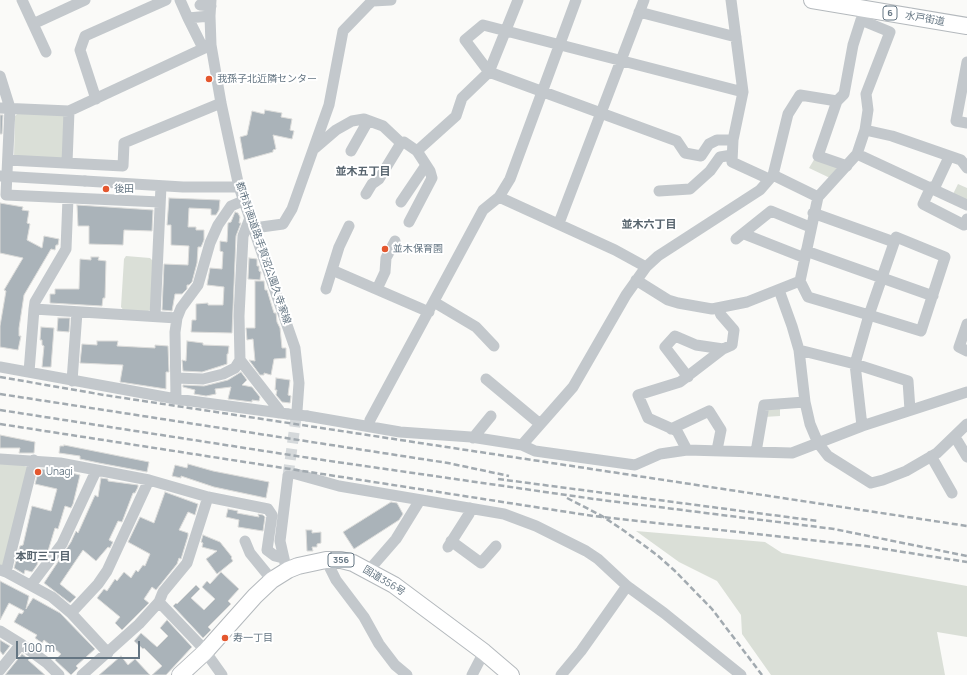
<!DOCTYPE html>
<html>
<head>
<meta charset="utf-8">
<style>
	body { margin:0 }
	#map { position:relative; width:967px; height:675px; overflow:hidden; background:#fafaf8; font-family:Manrope,sans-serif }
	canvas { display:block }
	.scale { position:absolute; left:16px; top:641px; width:124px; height:18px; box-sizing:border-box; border:2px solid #657683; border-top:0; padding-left:5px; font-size:12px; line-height:14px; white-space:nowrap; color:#657683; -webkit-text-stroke:3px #fff; paint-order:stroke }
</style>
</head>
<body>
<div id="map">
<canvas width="967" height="675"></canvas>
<div class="scale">100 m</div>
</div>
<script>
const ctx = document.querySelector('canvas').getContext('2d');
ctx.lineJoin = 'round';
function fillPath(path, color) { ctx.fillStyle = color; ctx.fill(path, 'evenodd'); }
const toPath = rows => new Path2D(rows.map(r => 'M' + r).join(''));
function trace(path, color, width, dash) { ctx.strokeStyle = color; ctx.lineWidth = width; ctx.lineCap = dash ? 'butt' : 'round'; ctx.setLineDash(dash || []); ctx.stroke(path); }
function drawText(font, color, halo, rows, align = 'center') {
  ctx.font = font + ' Manrope,"Noto Sans JP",sans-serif'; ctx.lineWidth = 4; ctx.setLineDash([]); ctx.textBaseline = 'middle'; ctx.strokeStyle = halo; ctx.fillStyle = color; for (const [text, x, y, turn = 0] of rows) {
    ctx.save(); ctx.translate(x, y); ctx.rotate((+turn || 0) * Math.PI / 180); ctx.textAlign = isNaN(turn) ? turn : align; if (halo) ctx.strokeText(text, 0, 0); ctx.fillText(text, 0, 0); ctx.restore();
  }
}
fillPath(toPath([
	[18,113,63,115,66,119,63,161,14,157,15,116],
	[815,158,836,165,837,170,830,178,809,168],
	[958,184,967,188,967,201,953,194],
	[126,256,150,258,154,262,151,309,147,312,124,311,121,307,124,259],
	[780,406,780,416,764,417,766,411],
	[0,461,29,467,4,565,0,567],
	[636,531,765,542,782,553,967,586,967,637,937,632,945,675,771,675,742,634,741,615,717,581,679,562]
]), '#dadfd7');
const building = toPath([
	[265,110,282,113,281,117,292,119,290,130,294,131,292,139,273,135,276,149,273,150,273,152,244,160,240,137,247,135,252,111,264,114,265,110],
	[0,115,3,115,2,134,0,134,0,115],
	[169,198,220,200,219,210,216,215,211,215,211,209,189,208,188,227,196,227,196,230,204,230,204,240,201,247,198,247,197,263,192,282,189,285,187,285,187,289,182,294,175,294,172,311,162,310,164,264,188,265,189,246,171,245,171,225,167,225,169,198],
	[0,203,23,207,22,210,29,211,27,223,30,224,27,240,42,248,44,236,59,239,58,245,56,245,55,250,51,249,24,295,19,328,19,336,21,336,18,350,0,347,0,326,6,291,4,290,23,258,0,253,0,203],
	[77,205,153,210,152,231,124,230,123,245,89,244,89,226,78,226,77,205],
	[235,212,238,213,240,217,239,223,241,223,236,236,232,333,191,332,192,320,196,320,196,304,208,303,208,305,223,305,224,287,207,285,210,268,222,269,223,252,220,251,220,241,227,242,228,223,231,222,235,212],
	[91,257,99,257,98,260,106,261,105,298,103,298,102,306,50,303,50,294,55,294,55,289,79,289,80,259,91,260,91,257],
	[249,258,257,259,257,266,259,266,259,271,261,272,260,280,248,279,249,258],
	[255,281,264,281,265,290,267,290,274,313,276,313,277,322,280,328,282,348,286,348,286,358,274,359,271,375,264,373,264,375,260,375,249,360,255,361,253,339,247,340,246,328,255,328,255,281],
	[58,318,70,318,69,332,57,331,58,318],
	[41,327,54,328,51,367,42,367,44,346,42,345,42,340,40,340,41,327],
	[97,341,118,341,117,346,155,348,155,345,168,346,169,372,166,372,166,389,120,382,123,365,80,363,82,344,97,345,97,341],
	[187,341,203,343,203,345,229,346,228,354,227,354,227,364,202,372,183,371,182,360,186,361,187,341],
	[241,372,247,380,242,385,252,387,260,397,259,401,252,400,252,402,228,399,231,387,215,389,216,394,206,396,194,394,195,390,183,387,183,385,204,386,228,380,241,372],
	[276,378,290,380,288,395,291,396,290,403,282,402,276,395,277,390,275,390,276,378],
	[0,435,35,442,34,453,19,453,20,448,0,448,0,435],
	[64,445,149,462,147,472,99,463,80,459,80,456,59,453,60,446,64,446,64,445],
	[188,464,213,471,269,482,266,498,214,487,181,476,181,478,172,476,175,465,187,468,188,464],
	[39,469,59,470,80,475,73,504,71,508,65,506,58,529,55,528,48,551,42,559,39,558,37,565,32,572,25,570,24,574,14,568,20,546,23,545,32,506,51,511,57,489,35,484,39,469],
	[101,478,108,479,108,481,138,485,138,487,135,493,133,493,122,522,118,521,109,540,113,542,110,548,108,547,96,561,83,550,60,584,76,597,70,603,44,583,71,542,76,531,78,533,95,495,98,497,101,478],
	[165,492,198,504,195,515,188,512,179,530,188,533,188,536,181,559,179,558,177,564,156,590,152,587,144,599,149,603,122,630,115,623,120,617,97,598,104,589,107,591,115,579,117,581,124,572,131,578,136,570,138,572,143,565,145,566,150,554,128,542,140,517,154,523,165,492],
	[391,502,397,503,403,514,399,520,354,549,343,532,391,502],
	[228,509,238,511,237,513,259,517,258,514,263,515,265,517,263,531,238,527,239,520,226,517,228,509],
	[306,530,312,530,312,533,321,532,321,543,317,544,317,547,312,547,313,551,307,551,306,530],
	[203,535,220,542,232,557,231,558,233,561,217,574,206,559,217,551,202,547,203,543,201,542,203,535],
	[221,572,239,589,228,601,231,604,208,627,211,630,203,638,173,606,176,603,177,604,196,585,200,589,191,598,204,610,215,599,202,587,207,581,210,584,221,572],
	[0,581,29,596,26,609,33,598,60,613,95,649,76,666,78,668,71,675,55,660,61,654,44,640,42,643,35,638,37,635,14,622,19,613,22,614,24,611,9,603,0,620,0,581],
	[167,620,192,647,166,675,152,675,162,666,144,648,143,649,134,641,141,633,157,647,168,636,160,628,167,620],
	[0,640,10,646,3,655,0,651,0,640],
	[22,654,29,659,28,660,45,675,5,675,22,654],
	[121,656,128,665,135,659,150,675,99,675,121,656]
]);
fillPath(building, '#aab3b9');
trace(building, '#dcdcda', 1);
trace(toPath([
	[288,476,297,411]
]), '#d5d9db', 11, [11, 5.5]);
const highway = toPath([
	[812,0,967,26],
	[180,675,205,652,255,596,272,580,288,570,298,566,326,560,341,560,353,563,394,585,484,652,511,675]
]);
trace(highway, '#b4b9bd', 18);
trace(toPath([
	[22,0,46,52],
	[180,0,188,18,210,16],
	[211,0,210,16,211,45,221,103,239,187,295,348,299,383,297,411],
	[731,0,743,92,733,140,732,162,769,179],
	[373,1,391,0],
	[200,5,211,6],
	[639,12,736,37],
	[188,18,203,48],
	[33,24,85,0],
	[967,62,956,121,967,123],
	[0,76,10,108,6,195,160,202],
	[96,99,80,50,85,36,166,0],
	[837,101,818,156,847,166],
	[0,108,69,111],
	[865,130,892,136,961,160,967,168],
	[733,140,717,140,709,144,701,156,685,153,677,141,489,72,465,40,483,25,743,92],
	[315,148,336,130,352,121,364,119,383,126,401,143,404,142,417,151,430,171,432,178,409,222],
	[351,151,368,121],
	[417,151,456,116,462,98,489,72,518,0],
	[857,154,967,205],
	[8,160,123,166,124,143,221,103],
	[67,163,69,111,211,45],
	[773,175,818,197],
	[85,181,183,187,239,187],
	[931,187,923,204,964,225,967,219],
	[934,189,949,157],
	[659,191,690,189,710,171,720,157,732,155],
	[366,194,372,184,379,179,401,143],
	[499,197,615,250,646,267],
	[68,198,66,249,35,302,34,309,177,318],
	[401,202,426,165],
	[813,213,894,242],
	[250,218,243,236,239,316,240,360,279,410,279,413],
	[559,223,644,0],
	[254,228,283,224,292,209,329,105,343,31,373,0],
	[744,234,805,258],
	[736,239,771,211,810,227],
	[806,251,933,296],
	[332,270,429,312],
	[636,280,668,300,678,303,712,309,747,302,800,281],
	[326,289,339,247,349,226],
	[377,289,385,272,386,258,395,241],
	[779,290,792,326,799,350,805,402,810,424,818,443,828,456,871,483,883,480,906,471,937,453,967,424],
	[434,302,476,327,494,346],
	[155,316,161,186],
	[967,324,959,347,967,351],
	[799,350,855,364,908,381,910,410],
	[0,367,176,399,288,414],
	[29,372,34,309],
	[688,377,665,347,675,336,696,345,723,349],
	[176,378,203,379,223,374,235,368,240,360],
	[486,379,540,424],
	[72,381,77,312],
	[176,399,175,332,177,318,181,308,198,285,210,243,218,225,231,206,243,201],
	[307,416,400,432,471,437,522,445,535,451,635,465,660,454,687,450,792,453,862,426,967,392],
	[369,426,370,420,483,210,499,197,510,179,576,0],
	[671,429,709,411,721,430,717,450],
	[955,437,967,457],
	[473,438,491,416],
	[522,445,573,387,626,295,646,267,658,256,760,190,773,175,788,114,800,95,837,101,844,94,853,45,861,20,890,32,866,94,868,110,865,130,857,154,818,197,800,281,808,297,869,315,921,331,945,257,896,237,869,315,855,364,862,426],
	[687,450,677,431,648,418,638,395,680,382,723,349,732,345,734,330,721,315,718,308],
	[756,452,764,405,805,402],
	[931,456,952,493],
	[0,459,60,463,149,480,208,497,268,509,272,515,267,550,275,556,283,558],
	[296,474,339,486,504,514,536,526,586,551,598,559,627,586,664,613,741,675],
	[245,541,250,553,272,580],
	[451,541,481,563,496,546],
	[448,547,469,514,470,508],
	[326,560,336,580,364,617,379,644,395,665,407,675],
	[285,563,280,541,288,476],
	[0,570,6,572,52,597,71,613,108,653],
	[369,570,396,539,420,500],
	[6,572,34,460],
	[31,585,62,544,96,471],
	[159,602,163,592,187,563,208,497],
	[71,613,98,584,107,571,149,480],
	[0,631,21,644,47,663,59,675],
	[0,670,21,644],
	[82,675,139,624,159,602,202,647,222,675],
	[472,675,484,652],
	[561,675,581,651,627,586]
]), '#c3c8cc', 11);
trace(highway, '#fff', 16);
trace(toPath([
	[0,377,104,395,967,526],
	[0,394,448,463,509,476],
	[0,410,316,459,594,499,834,529,967,556],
	[0,424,593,516,865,546,967,562],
	[498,479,818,521],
	[567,498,602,516,623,530,657,555,675,571,712,609,762,675]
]), '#a2aab0', 2.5, [6, 3]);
trace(toPath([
	[0,176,85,181],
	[288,414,307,416]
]), '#c3c8cc', 11);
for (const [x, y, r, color] of [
	[209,79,4,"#e4572e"],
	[106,189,4,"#e4572e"],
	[385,249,4,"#e4572e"],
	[38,472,4,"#e4572e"],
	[225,638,4,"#e4572e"]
]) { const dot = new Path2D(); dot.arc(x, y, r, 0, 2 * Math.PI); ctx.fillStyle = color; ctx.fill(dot); trace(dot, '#fff', 1.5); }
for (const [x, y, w] of [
	[890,13,14],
	[341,560,26]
]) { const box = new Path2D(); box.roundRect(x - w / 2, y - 7, w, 14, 3); ctx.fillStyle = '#fff'; ctx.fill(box); trace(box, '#657683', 1); }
drawText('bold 9px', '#657683', null, [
	["6",890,13],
	["356",341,560]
]);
drawText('10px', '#657683', '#fff', [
	["水戸街道",925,19,10],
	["都市計画道路手賀沼公園久寺家線",263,253,71],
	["国道356号",384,581,31]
]);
drawText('10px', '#657683', '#fff', [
	["我孫子北近隣センター",217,79],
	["後田",114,189],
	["並木保育園",393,249],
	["Unagi",46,472],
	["寿一丁目",233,638]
], 'left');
drawText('bold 11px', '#57646e', '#fff', [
	["並木五丁目",363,172],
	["並木六丁目",649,225],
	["本町三丁目",43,557]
]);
</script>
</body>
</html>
